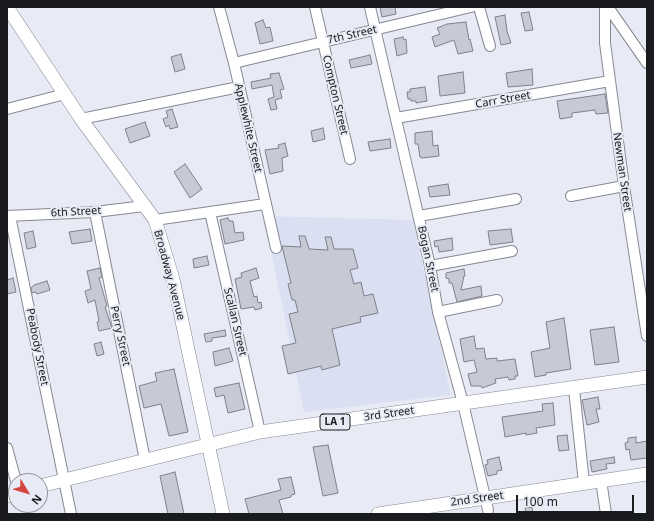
<!DOCTYPE html>
<html>
<head>
<meta charset="utf-8">
<style>
	body { margin:0 }
	#map { position:relative; width:654px; height:521px; overflow:hidden; background:#e8ebf5; font-family:"Noto Sans",sans-serif }
	canvas { display:block }
	.frame { position:absolute; inset:0; border:8px solid #1a1b1f; pointer-events:none }
	.north { position:absolute; left:8px; top:473px; width:40px; height:40px; box-sizing:border-box; background:#e8ebf5; border:1px solid #96989f; border-radius:50%; rotate:128deg; font-size:11px; font-weight:700; line-height:16px; text-align:center; color:#1a1b1f }
	.north::after { content:''; display:block; margin:auto; width:14px; height:18px; background:#d4463e; clip-path:polygon(50% 0,100% 100%,50% 72%,0 100%) }
	.scale { position:absolute; left:516px; top:495px; width:118px; height:18px; box-sizing:border-box; border:2px solid #1a1b1f; border-top:0; padding-left:5px; font-size:12px; line-height:14px; white-space:nowrap; color:#1a1b1f; -webkit-text-stroke:3px #e8ebf5; paint-order:stroke }
</style>
</head>
<body>
<div id="map">
<canvas width="654" height="521"></canvas>
<div class="frame"></div>
<div class="north">N</div>
<div class="scale">100 m</div>
</div>
<script>
const ctx = document.querySelector('canvas').getContext('2d');
ctx.lineJoin = 'round';
function fillPath(path, color) { ctx.fillStyle = color; ctx.fill(path, 'evenodd'); }
const toPath = rows => new Path2D(rows.map(r => 'M' + r).join(''));
function trace(path, color, width, dash) { ctx.strokeStyle = color; ctx.lineWidth = width; ctx.lineCap = dash ? 'butt' : 'round'; ctx.setLineDash(dash || []); ctx.stroke(path); }
function drawText(font, color, halo, rows, align = 'center') {
  ctx.font = font + ' "Noto Sans",sans-serif'; ctx.lineWidth = 4; ctx.setLineDash([]); ctx.textBaseline = 'middle'; ctx.strokeStyle = halo; ctx.fillStyle = color; for (const [text, x, y, turn = 0] of rows) {
    ctx.save(); ctx.translate(x, y); ctx.rotate((+turn || 0) * Math.PI / 180); ctx.textAlign = isNaN(turn) ? turn : align; if (halo) ctx.strokeText(text, 0, 0); ctx.fillText(text, 0, 0); ctx.restore();
  }
}
fillPath(toPath([
	[264,216,413,220,451,395,304,412]
]), '#dae0f2');
const building = toPath([
	[380,7,395,7,396,14,382,17,380,7],
	[529,12,533,30,525,31,521,13,529,12],
	[505,15,507,31,511,43,501,45,495,17,505,15],
	[263,20,266,28,270,27,273,41,260,44,255,23,263,20],
	[466,22,469,40,470,39,473,51,458,54,454,40,435,47,432,37,440,34,437,28,447,24,466,22],
	[403,37,404,40,406,39,407,53,397,56,394,39,403,37],
	[181,54,185,69,175,72,171,57,181,54],
	[370,55,372,64,351,68,349,60,370,55],
	[532,69,533,85,508,87,506,73,532,69],
	[463,72,465,93,440,96,438,76,463,72],
	[279,73,284,89,280,90,282,98,275,100,277,109,271,110,268,99,274,97,272,85,252,89,251,82,271,78,270,74,279,73],
	[425,87,427,101,416,103,416,101,411,101,411,99,408,99,407,92,410,92,410,89,425,87],
	[605,94,608,113,596,114,595,110,572,113,572,117,560,119,557,101,605,94],
	[172,109,178,127,170,129,169,125,166,127,163,119,168,117,166,111,172,109],
	[145,122,150,136,130,143,125,129,145,122],
	[323,128,325,139,313,142,311,131,323,128],
	[432,131,433,146,438,145,439,156,422,158,420,157,418,144,415,144,415,133,432,131],
	[390,139,391,148,370,151,368,142,390,139],
	[285,143,288,156,282,158,283,171,270,174,265,150,279,148,278,145,285,143],
	[185,164,202,189,190,198,174,172,185,164],
	[448,184,450,195,430,197,428,187,448,184],
	[228,218,229,221,233,221,235,233,243,232,244,240,225,244,220,220,228,218],
	[90,229,92,241,72,244,69,232,90,229],
	[511,229,513,242,490,245,488,231,511,229],
	[33,231,36,247,27,249,24,233,33,231],
	[299,236,305,236,309,249,328,250,325,237,331,237,334,249,353,249,358,268,350,270,354,284,361,282,364,296,373,294,378,313,360,317,361,322,332,329,340,365,322,370,321,366,288,374,282,346,296,343,289,314,298,312,295,300,292,300,288,284,291,283,282,246,301,247,299,236],
	[452,238,453,250,439,252,438,246,435,247,434,241,452,238],
	[207,256,209,265,194,268,193,259,207,256],
	[100,268,102,277,99,278,107,306,105,307,112,328,99,331,97,322,99,321,95,300,88,303,85,291,91,289,87,271,100,268],
	[256,268,259,278,250,281,254,297,257,296,258,303,261,302,262,308,255,310,254,307,241,309,235,279,242,277,241,273,256,268],
	[464,269,465,276,464,276,461,290,481,286,482,296,457,302,452,283,449,283,449,279,446,278,446,273,464,269],
	[13,278,16,292,7,294,7,280,13,278],
	[47,281,50,290,37,294,36,292,32,293,31,288,34,285,47,281],
	[564,318,571,369,546,373,546,375,535,377,531,352,550,348,546,322,564,318],
	[614,327,619,362,595,365,590,330,614,327],
	[225,330,226,336,212,338,212,341,206,342,204,334,225,330],
	[474,336,476,349,484,348,486,359,497,358,497,361,515,359,518,376,515,376,515,379,509,380,508,377,495,379,496,383,482,388,481,386,471,386,468,374,477,372,474,360,464,362,460,339,474,336],
	[101,342,104,354,97,356,94,344,101,342],
	[229,348,233,361,215,366,213,352,229,348],
	[174,369,188,432,169,436,161,404,144,408,139,386,157,381,155,373,174,369],
	[239,383,245,409,228,413,224,395,216,397,214,388,239,383],
	[598,397,600,409,596,409,599,422,587,425,582,400,598,397],
	[553,403,555,425,536,428,537,433,526,435,526,433,505,437,502,417,543,411,542,404,553,403],
	[567,435,569,450,559,451,557,436,567,435],
	[636,437,636,443,647,441,647,458,631,460,629,449,626,450,625,443,628,442,628,438,636,437],
	[328,445,338,493,323,496,313,447,328,445],
	[499,457,502,470,497,471,497,474,488,476,485,465,488,464,487,460,499,457],
	[614,457,615,463,606,464,607,469,592,472,590,461,614,457],
	[175,472,184,514,168,514,160,476,175,472],
	[291,477,295,494,291,495,291,497,279,500,283,514,249,514,245,499,281,490,278,479,291,477],
	[532,507,533,514,526,514,525,508,532,507]
]);
fillPath(building, '#c7cad4');
trace(building, '#7e818b', 1);
const minor = toPath([
	[219,7,234,63,276,248],
	[315,7,350,159],
	[370,7,430,266,438,312,463,403,488,510],
	[479,7,490,46],
	[605,7,605,43,624,186,647,336],
	[608,7,647,63],
	[234,63,471,7],
	[7,109,65,94],
	[396,118,610,81],
	[81,119,239,87],
	[571,196,624,186],
	[95,212,145,460],
	[210,212,260,432],
	[7,216,95,212,144,206],
	[10,216,71,514],
	[419,216,516,199],
	[155,220,265,204],
	[430,266,512,251],
	[438,312,497,300],
	[574,389,584,483],
	[7,448,16,481],
	[601,480,606,514]
]);
const major = toPath([
	[7,7,81,119,155,220,173,279,223,514],
	[40,486,260,432,647,377],
	[7,496,16,493],
	[378,514,647,474]
]);
trace(minor, '#868992', 12);
trace(major, '#868992', 14);
trace(minor, '#fff', 10);
trace(major, '#fff', 13);
for (const [x, y, w] of [
	[335,422,30]
]) { const box = new Path2D(); box.roundRect(x - w / 2, y - 8, w, 16, 3); ctx.fillStyle = '#e8ebf5'; ctx.fill(box); trace(box, '#1a1b1f', 1); }
drawText('bold 10px', '#1a1b1f', null, [
	["LA 1",335,422]
]);
drawText('11px', '#1a1b1f', '#e8ebf5', [
	["7th Street",352,35,-13],
	["Compton Street",335,95,77],
	["Carr Street",503,100,-10],
	["Applewhite Street",248,128,77],
	["Newman Street",622,172,82],
	["6th Street",76,212,-3],
	["Bogan Street",428,259,78],
	["Broadway Avenue",169,275,75],
	["Scallan Street",235,322,77],
	["Perry Street",120,336,78],
	["Peabody Street",37,347,79],
	["3rd Street",389,414,-8],
	["2nd Street",477,499,-8]
]);
</script>
</body>
</html>
